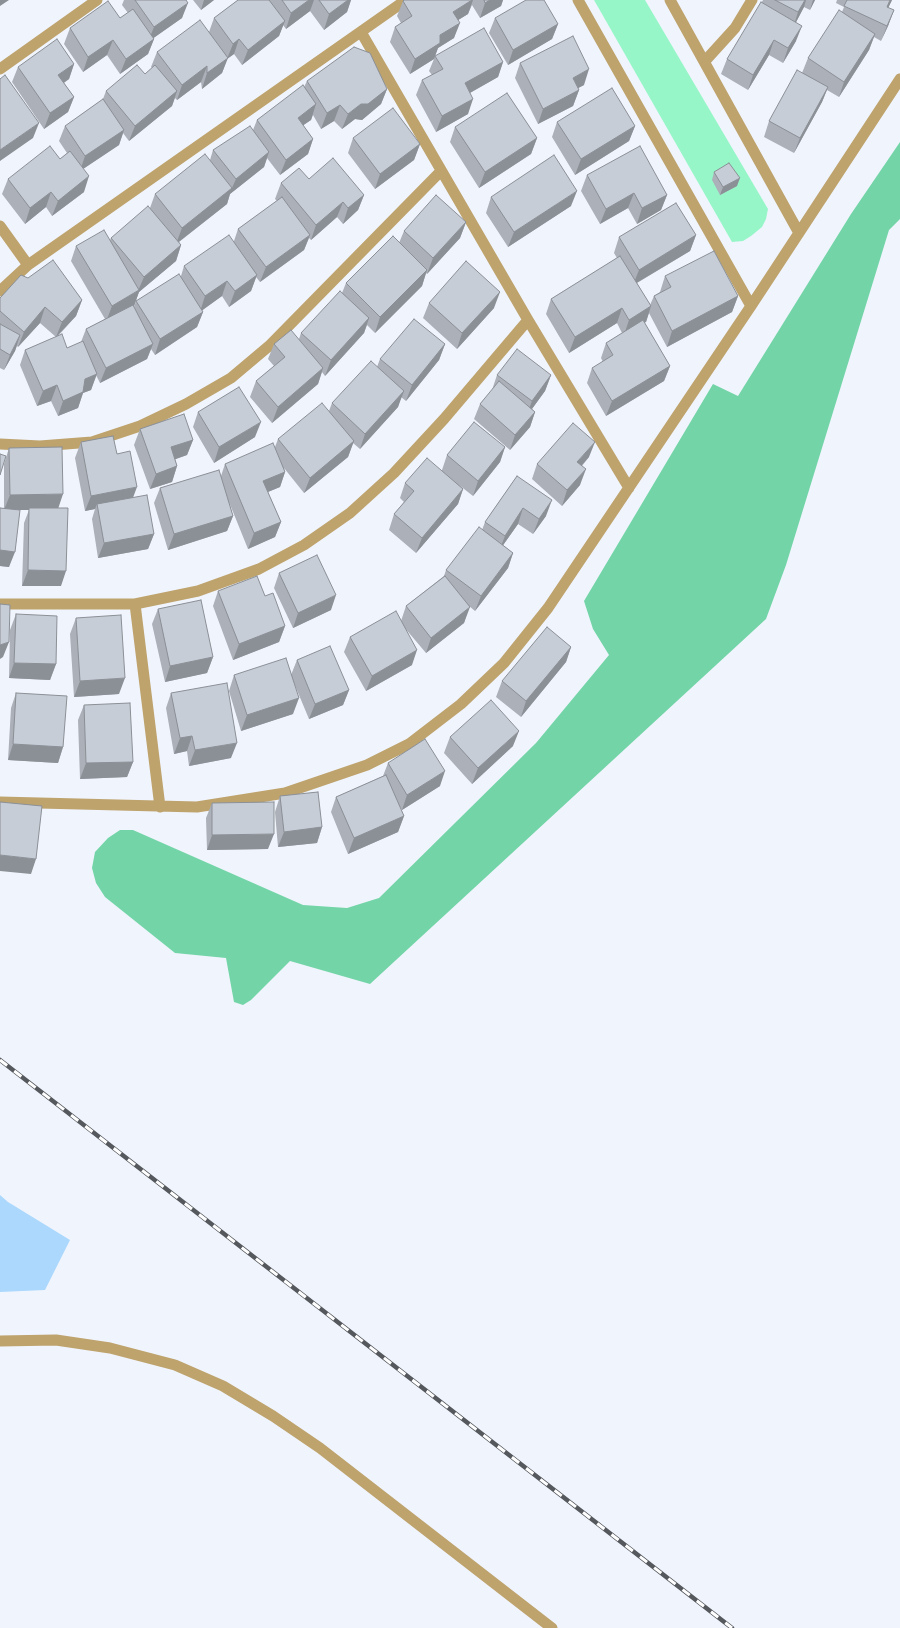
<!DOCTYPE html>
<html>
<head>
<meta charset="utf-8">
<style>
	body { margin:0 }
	canvas { display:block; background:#f0f4fd }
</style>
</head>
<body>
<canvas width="900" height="1628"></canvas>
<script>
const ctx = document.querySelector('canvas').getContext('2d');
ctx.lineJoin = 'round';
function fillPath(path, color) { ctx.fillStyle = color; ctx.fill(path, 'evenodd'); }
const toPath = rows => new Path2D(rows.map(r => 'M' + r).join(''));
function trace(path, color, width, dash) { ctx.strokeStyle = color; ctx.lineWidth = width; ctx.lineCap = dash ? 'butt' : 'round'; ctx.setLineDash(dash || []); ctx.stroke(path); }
fillPath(toPath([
	[594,0,645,0,768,209,766,219,762,227,751,236,743,241,732,242]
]), '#97f6c8');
fillPath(toPath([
	[900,142,900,219,889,230,786,565,766,619,370,984,290,961,251,1000,243,1005,234,1002,226,958,175,953,105,897,96,883,92,868,95,852,108,838,120,830,133,830,303,905,347,908,379,898,536,743,609,655,593,629,584,601,713,384,738,396,851,214]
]), '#73d5a7');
fillPath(toPath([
	[0,1195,8,1202,70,1240,45,1290,0,1292]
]), '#abd8fc');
trace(toPath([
	[578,0,751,306],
	[670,0,799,233],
	[361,32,528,320,629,488],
	[705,61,735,28,752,0],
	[0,69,97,0],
	[0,226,28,265],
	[0,291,28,265,406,0],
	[0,444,40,446,92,442,140,426,186,404,231,378,269,346,441,171],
	[0,604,135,604,198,591,259,569,304,545,350,513,394,473,444,419,528,320],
	[135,604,160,807],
	[0,802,197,807,285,793,367,765,409,744,461,704,504,663,548,608,751,306,900,79]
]), '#bea36d', 11);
trace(toPath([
	[0,1341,56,1340,110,1348,175,1365,223,1386,273,1416,320,1448,552,1628]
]), '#bea36d', 11);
const rail = toPath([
	[0,1060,732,1628]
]);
trace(rail, '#55585c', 4.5);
trace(rail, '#fff', 3, [9]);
fillPath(toPath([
	[124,0,186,0,182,18,153,38,154,39,148,54,120,74,107,55,83,72,64,44,70,28,120,18,128,13,122,5],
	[193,0,214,0,201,10],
	[238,0,351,0,347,12,324,30,310,11,286,29,283,25,279,36,242,65,234,54,227,59,222,73,202,89,201,82,177,100,175,98,172,106,129,141,123,133,119,145,83,169,84,192,52,216,46,207,25,224,2,194,8,179,60,159,67,153,59,141,65,126,103,99,106,91,145,74,152,68,151,67,157,52,209,32,214,18],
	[404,0,503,0,501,6,480,18,472,5,468,14,458,20,454,38,438,48,435,56,503,62,498,77,470,93,468,114,436,132,416,95,422,80,432,75,429,71,434,59,410,74,390,42,395,27,401,23,397,16,403,1],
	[763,0,815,0,810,10,804,7,796,22,796,41,783,63,769,55,748,90,721,74,727,59,762,2],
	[837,0,892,0,888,8,894,10,888,26,881,41,874,37,869,50,839,97,827,90,822,102,794,153,764,137,769,121,802,73,808,58,842,12,844,7,836,3],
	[495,18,558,24,552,39,508,65,489,33],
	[520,63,584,85,578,88,579,90,573,106,538,124,515,78],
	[74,64,69,79,64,83,74,97,68,112,44,129,12,82,18,67],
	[307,81,387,89,381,104,362,120,355,119,342,129,334,121,321,129,313,115,311,120,303,125,313,139,308,154,280,175,267,158,264,167,230,194,227,204,179,242,181,245,176,261,139,292,134,306,134,307,136,301,181,276,184,266,234,241,238,229,277,201,275,199,281,183,309,179,364,195,358,210,343,224,337,217,311,240,309,238,304,250,260,282,256,277,251,291,229,307,222,296,202,310,203,312,197,327,155,355,151,349,147,359,100,383,96,375,91,390,83,393,78,408,58,416,51,401,37,406,20,365,25,350,56,337,40,323,18,347,17,346,15,351,4,370,0,368,0,298,82,300,76,316,58,336,67,348,81,342,86,329,105,319,71,261,76,246,110,240,111,238,150,208,155,194,210,160,213,150,253,130,257,120,304,87],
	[557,122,635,126,629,141,575,175,552,137],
	[455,127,537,138,531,154,479,188,450,142],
	[353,138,420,144,414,160,375,189,348,153],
	[714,172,737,186,720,195,712,180],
	[587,175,667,195,661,210,637,224,628,208,600,224,581,191],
	[491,197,571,206,508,247,486,213],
	[466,222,460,238,427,274,426,273,422,286,375,333,367,325,364,333,325,376,322,372,318,384,272,423,250,397,256,381,274,366,268,359,274,344,299,339,301,333,342,293,346,283,399,243,404,231],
	[696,235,690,251,637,283,650,305,654,296,660,292,665,276,738,296,732,312,667,347,649,313,646,322,644,322,670,366,664,381,606,416,587,383,592,368,603,362,601,358,606,343,622,333,617,323,569,353,546,314,551,299,617,258,614,253,619,237],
	[429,303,494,308,457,349,423,318],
	[445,344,439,360,406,401,401,397,398,407,360,449,353,443,348,457,304,493,284,468,285,472,280,487,268,492,281,522,275,537,248,549,229,502,233,516,227,531,168,550,154,503,160,488,221,476,225,464,275,447,278,439,329,411,332,403,377,367,380,359],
	[497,375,551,375,545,391,532,409,535,412,530,427,510,450,474,419,480,404,492,390],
	[198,412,255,437,214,463,193,427],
	[140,429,193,440,187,455,175,459,177,466,172,482,150,489,134,445],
	[81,442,117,454,133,498,154,534,148,549,98,558,92,519,95,509,85,511,75,458],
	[505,447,500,462,473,496,459,485,463,489,458,504,416,553,389,530,394,514,404,502,400,498,405,483,442,470,447,455],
	[9,448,58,508,61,586,22,586,24,523,29,510,19,510,9,567,0,566,0,508,4,508,4,464],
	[589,457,582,466,580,485,562,506,532,479,537,464],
	[517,476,546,516,533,534,518,524,503,545,513,553,508,568,475,611,469,606,464,623,426,653,404,627,412,665,366,691,344,652,350,637,401,621,406,606,444,576,446,570,482,530,485,522],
	[279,573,331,610,293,628,274,588],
	[218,591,285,626,279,642,233,660,213,606],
	[158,609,213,657,207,673,165,682,152,624],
	[16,614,56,664,50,680,9,678,10,630],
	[76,618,119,694,74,697,70,634],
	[571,647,566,662,521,717,496,697,502,681],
	[297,660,349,690,343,705,309,719,294,683,293,714,241,731,229,691,234,675,291,675],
	[16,693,63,747,58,763,8,760,11,708],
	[171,693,231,758,189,766,187,751,174,754,166,708],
	[84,705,133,762,127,777,80,779,78,720],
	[450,737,513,746,472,784,444,753],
	[388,763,440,786,402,810,400,807,404,816,398,832,348,854,331,812,336,797,383,776],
	[280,796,322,827,317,843,278,847,275,812],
	[212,803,268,849,207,850,206,818]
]), '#abb0b9');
fillPath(toPath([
	[0,0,9,0,0,6],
	[204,0,214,0,201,10],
	[309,0,314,0,310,11,286,29,291,13],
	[348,0,351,0,347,12,324,30,329,14],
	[472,0,473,0,468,14,447,27,453,12],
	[490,0,503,0,501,6,480,18,485,3],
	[805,0,806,0,804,7,793,28,798,12],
	[813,0,815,0,810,10],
	[890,0,892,0,881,23,887,7],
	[188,3,182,18,148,42,154,27],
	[894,10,888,26,881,41,887,26],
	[285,21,279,36,242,65,248,50],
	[460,23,454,38,438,48,434,59,410,74,415,59,440,35],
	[558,24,552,39,508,65,513,50],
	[802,26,796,41,783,63,788,48],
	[875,34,869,50,839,97,844,82],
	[154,39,148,54,120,74,126,59],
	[239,39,234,54,227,59,233,44],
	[113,40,107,55,83,72,88,57],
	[774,40,769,55,748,90,753,75],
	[228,58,222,73,202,89,207,73],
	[503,62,498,77,459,99,465,83],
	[74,64,69,79,53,90,58,75],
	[207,66,201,82,177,100,182,85],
	[589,69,584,85,567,94,573,78],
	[828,87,822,102,794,153,800,138],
	[387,89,381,104,362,120,355,119,342,129,348,114,361,104],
	[579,90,573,106,538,124,543,109],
	[177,91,172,106,129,141,135,126],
	[74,97,68,112,44,129,50,113],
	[473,99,468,114,436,132,442,116],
	[316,104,311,120,292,133,298,118],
	[340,105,334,121,321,129,327,113],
	[39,123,33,138,0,161,0,150],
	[635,126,629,141,575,175,581,159],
	[124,130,119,145,80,171,85,156],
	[537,138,531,154,479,188,485,172],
	[313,139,308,154,280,175,286,160],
	[420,144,414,160,375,189,380,174],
	[269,152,264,167,230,194,227,204,176,244,182,228,232,188,236,179],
	[89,176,84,192,52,216,58,201],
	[740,178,737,186,720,195,723,187],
	[577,191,571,206,508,247,514,232],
	[51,192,46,207,25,224,30,208],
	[634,193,628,208,600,224,606,209],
	[364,195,358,210,343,224,348,208],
	[667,195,661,210,637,224,642,208],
	[343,202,337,217,311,240,316,225],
	[466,222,460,238,427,274,433,258],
	[310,235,304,250,260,282,266,267],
	[696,235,690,251,633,285,639,270],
	[181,245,176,261,139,292,134,306,106,322,112,306,138,291,144,277],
	[427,270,422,286,375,333,380,317],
	[257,275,251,291,229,307,235,291],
	[227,281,222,296,200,312,205,296],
	[500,292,494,308,457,349,462,333],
	[738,296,732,312,667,347,672,331],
	[82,300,76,316,56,337,62,322],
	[651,306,646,322,624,335,629,320],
	[45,307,40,323,18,347,24,332],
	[622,308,617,323,569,353,575,337],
	[203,312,197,327,155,355,160,339],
	[369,318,364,333,325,376,331,360],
	[20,335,15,351,4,370,10,355],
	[153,344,147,359,100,383,106,368],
	[445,344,439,360,406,401,412,385],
	[670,366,664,381,606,416,612,401],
	[323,368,318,384,272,423,278,407],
	[97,374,91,390,83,393,78,408,58,416,63,401,85,379],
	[551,375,545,391,526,417,532,401],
	[57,385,51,401,37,406,43,391],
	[404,391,398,407,360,449,365,434],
	[535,412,530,427,510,450,515,435],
	[261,422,255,437,214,463,219,447],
	[193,440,187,455,165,463,171,447],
	[354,441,348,457,304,493,310,478],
	[595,442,589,457,571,477,577,462],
	[505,447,500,462,473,496,478,481],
	[177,466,172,482,150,489,156,474],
	[586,469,580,485,562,506,567,490],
	[285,472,280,487,258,496,263,481],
	[137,487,131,503,97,504,95,509,85,511,91,496],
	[463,489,458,504,416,553,422,538],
	[63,494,58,509,29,508,29,510,4,510,10,495],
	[552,500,546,516,533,534,539,519],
	[523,508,518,524,499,551,505,536],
	[233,516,227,531,168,550,174,534],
	[281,522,275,537,248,549,254,533],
	[154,534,148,549,98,558,104,543],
	[0,550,15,552,9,567,0,566],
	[513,553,508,568,475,611,481,596],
	[28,570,66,571,61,586,22,586],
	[336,595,331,610,293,628,298,613],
	[470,607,464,623,426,653,431,638],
	[285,626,279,642,233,660,239,644],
	[9,642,3,657,0,659,0,645],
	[571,647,566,662,521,717,526,701],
	[417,650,412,665,366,691,372,676],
	[213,657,207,673,165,682,170,666],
	[14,663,56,664,50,680,9,678],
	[125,678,119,694,74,697,80,681],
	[349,690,343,705,309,719,315,704],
	[299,698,293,714,241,731,247,715],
	[519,731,513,746,472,784,478,768],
	[192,736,187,751,174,754,180,738],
	[237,743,231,758,189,766,195,750],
	[13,744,63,747,58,763,8,760],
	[133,762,127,777,80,779,86,763],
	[445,771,440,786,402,810,407,795],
	[404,816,398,832,348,854,354,838],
	[322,827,317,843,278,847,284,832],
	[274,834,268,849,207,850,212,835],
	[0,855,36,859,31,874,0,871]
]), '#8b9096');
const building = toPath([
	[135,0,186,0,188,3,154,27,135,0],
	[238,0,269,0,285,21,248,50,239,39,233,44,214,18,238,0],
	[282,0,309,0,291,13,282,0],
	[319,0,348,0,329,14,319,0],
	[404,0,472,0,453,12,460,23,440,35,440,43,415,59,395,27,412,16,403,1,404,0],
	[484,0,490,0,485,3,484,0],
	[526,0,544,0,558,24,513,50,495,18,526,0],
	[775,0,805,0,798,12,775,0],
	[847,0,890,0,887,7,894,10,887,26,844,6,847,0],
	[108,1,120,18,133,9,154,39,126,59,113,40,88,57,70,28,108,1],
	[761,2,802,26,788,48,774,40,753,75,727,59,761,2],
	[839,10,875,34,844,82,808,58,839,10],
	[200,20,228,58,207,73,207,66,182,85,157,52,200,20],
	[484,28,503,62,465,83,473,99,442,116,422,80,443,69,435,56,484,28],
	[573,36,589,69,573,78,579,90,543,109,520,63,573,36],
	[57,39,74,64,58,75,74,97,50,113,18,67,57,39],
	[354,47,370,53,387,89,368,104,361,104,348,114,340,105,327,113,307,81,354,47],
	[137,65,145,74,155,65,177,91,135,126,106,91,137,65],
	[797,70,828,87,800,138,769,121,797,70],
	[5,75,39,123,0,150,0,79,5,75],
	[303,85,316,104,298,118,313,139,286,160,257,120,303,85],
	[612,88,635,126,581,159,557,122,612,88],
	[507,93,537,138,485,172,455,127,507,93],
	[103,99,124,130,85,156,65,126,103,99],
	[393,108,420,144,380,174,353,138,393,108],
	[250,126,269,152,236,179,213,150,250,126],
	[50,146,60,159,70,151,89,176,58,201,51,192,30,208,8,179,50,146],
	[640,146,667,195,642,208,634,193,606,209,587,175,640,146],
	[205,154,232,188,182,228,155,194,205,154],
	[554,155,577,191,514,232,491,197,554,155],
	[333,158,364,195,348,208,343,202,316,225,281,183,299,168,309,179,333,158],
	[729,163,740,178,723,187,714,172,729,163],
	[436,195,466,222,433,258,404,231,436,195],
	[282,197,310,235,266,267,238,229,282,197],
	[676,203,696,235,639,270,619,237,676,203],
	[148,206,181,245,144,277,111,238,148,206],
	[104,230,139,290,112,306,76,246,104,230],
	[229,235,257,275,235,291,227,281,205,296,184,266,229,235],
	[393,236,427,270,380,317,346,283,393,236],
	[714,251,738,296,672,331,654,296,671,287,665,276,714,251],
	[620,256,651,306,629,320,622,308,575,337,551,299,620,256],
	[53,260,82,300,62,322,45,307,24,332,0,311,0,298,21,275,28,278,53,260],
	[466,261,500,292,462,333,429,303,466,261],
	[179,274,203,312,160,339,136,301,179,274],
	[340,291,369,318,331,360,301,333,340,291],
	[133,305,153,344,106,368,86,329,133,305],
	[414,319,445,344,412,385,380,359,414,319],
	[643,320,670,366,612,401,592,368,613,355,606,343,643,320],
	[0,324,20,335,10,355,0,349,0,324],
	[291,330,323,368,278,407,256,381,285,357,274,344,291,330],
	[62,334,67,348,83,341,97,374,85,379,83,392,63,401,57,385,43,391,25,350,62,334],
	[517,349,551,375,532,401,497,375,517,349],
	[371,361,404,391,365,434,332,403,371,361],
	[499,381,535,412,515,435,480,404,499,381],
	[239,387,261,422,219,447,198,412,239,387],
	[322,403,354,441,310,478,278,439,322,403],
	[184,414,193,440,171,447,177,466,156,474,140,429,184,414],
	[474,422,505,447,478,481,447,455,474,422],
	[573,423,595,442,577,462,586,469,567,490,537,464,573,423],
	[113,436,117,454,130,451,137,487,91,496,81,442,113,436],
	[273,443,285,472,263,481,281,522,254,533,225,464,273,443],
	[62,447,63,494,10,495,9,448,62,447],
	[0,454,6,456,0,475,0,454],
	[427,458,463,489,422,538,394,514,414,491,405,483,427,458],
	[219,470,233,516,174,534,160,488,219,470],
	[517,476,552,500,539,519,523,508,505,536,485,522,517,476],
	[147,495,154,534,104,543,97,504,147,495],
	[0,508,20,510,15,552,0,550,0,508],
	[29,508,68,508,66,571,28,570,29,508],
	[479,527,513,553,481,596,446,570,479,527],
	[317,555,336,595,298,613,279,573,317,555],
	[257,576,265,596,273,593,285,626,239,644,218,591,257,576],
	[445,576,470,607,431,638,406,606,445,576],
	[201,600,213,657,170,666,158,609,201,600],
	[0,604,10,605,9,642,0,645,0,604],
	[396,611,417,650,372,676,350,637,396,611],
	[16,614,57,616,56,664,14,663,16,614],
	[121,615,125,678,80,681,76,618,121,615],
	[547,627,571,647,526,701,502,681,547,627],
	[330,646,349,690,315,704,297,660,330,646],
	[286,658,299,698,247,715,234,675,286,658],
	[227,683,237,743,195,750,192,736,180,738,171,693,227,683],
	[16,693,67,696,63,747,13,744,16,693],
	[491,700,519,731,478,768,450,737,491,700],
	[130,703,133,762,86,763,84,705,130,703],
	[425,739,445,771,407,795,388,763,425,739],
	[386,775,404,816,354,838,336,797,386,775],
	[318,792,322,827,284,832,280,796,318,792],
	[0,802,42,806,36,859,0,855,0,802],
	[274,802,274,834,212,835,212,803,274,802]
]);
fillPath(building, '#c7cdd7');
trace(building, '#8b9096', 1);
</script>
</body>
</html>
